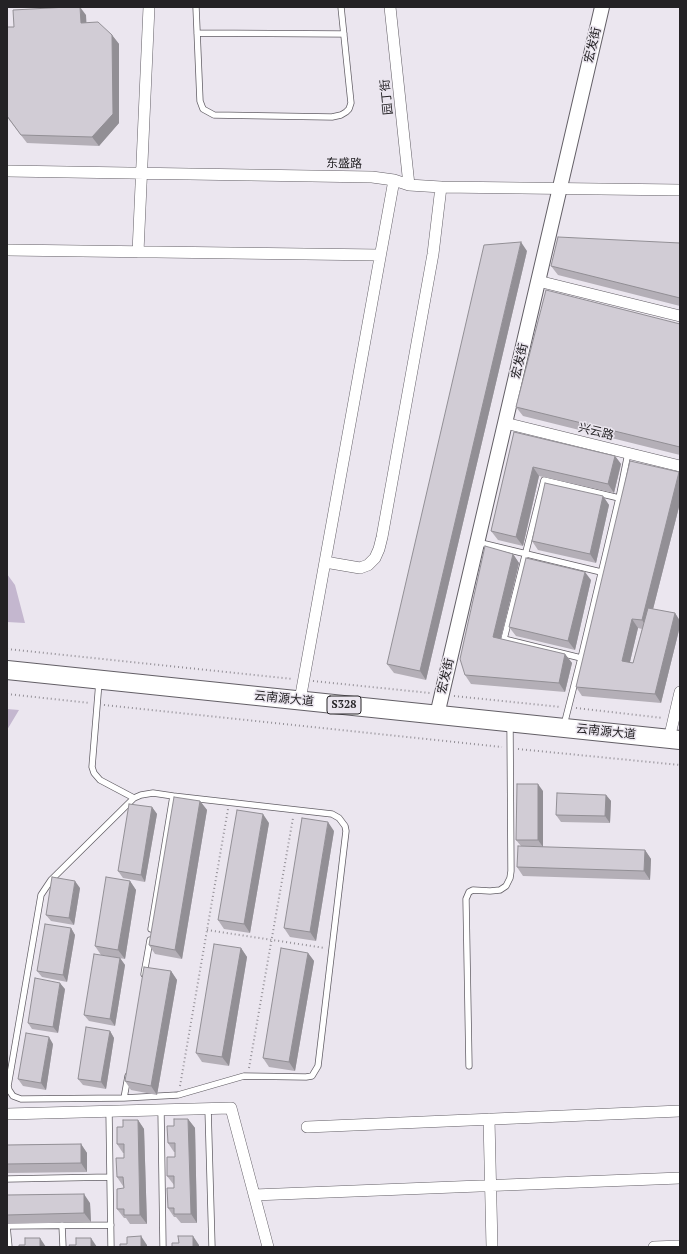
<!DOCTYPE html>
<html>
<head>
<meta charset="utf-8">
<style>
	body { margin:0 }
	#map { position:relative; width:687px; height:1254px; overflow:hidden; background:#ebe6ef; font-family:"PT Serif",serif }
	canvas { display:block }
	.frame { position:absolute; inset:0; border:8px solid #242225; pointer-events:none }
</style>
</head>
<body>
<div id="map">
<canvas width="687" height="1254"></canvas>
<div class="frame"></div>
</div>
<script>
const ctx = document.querySelector('canvas').getContext('2d');
ctx.lineJoin = 'round';
function fillPath(path, color) { ctx.fillStyle = color; ctx.fill(path, 'evenodd'); }
const toPath = rows => new Path2D(rows.map(r => 'M' + r).join(''));
function trace(path, color, width, dash) { ctx.strokeStyle = color; ctx.lineWidth = width; ctx.lineCap = dash ? 'butt' : 'round'; ctx.setLineDash(dash || []); ctx.stroke(path); }
function drawText(font, color, halo, rows, align = 'center') {
  ctx.font = font + ' "PT Serif","Noto Sans SC",serif'; ctx.lineWidth = 3; ctx.setLineDash([]); ctx.textBaseline = 'middle'; ctx.strokeStyle = halo; ctx.fillStyle = color; for (const [text, x, y, turn = 0] of rows) {
    ctx.save(); ctx.translate(x, y); ctx.rotate((+turn || 0) * Math.PI / 180); ctx.textAlign = isNaN(turn) ? turn : align; if (halo) ctx.strokeText(text, 0, 0); ctx.fillText(text, 0, 0); ctx.restore();
  }
}
fillPath(toPath([
	[7,574,15,585,25,623,7,622],
	[7,709,19,710,7,730]
]), '#c4b7cf');
const service = toPath([
	[196,7,200,101,203,109,214,115,332,117,341,115,346,112,349,109,351,103,341,7],
	[197,33,344,34],
	[477,542,601,572],
	[581,658,504,639,544,480,619,498],
	[99,682,92,767,94,773,100,780,134,798,141,795,153,793,173,796,151,929],
	[564,725,581,658,619,498,628,453],
	[144,974,150,940],
	[469,1066,466,899,469,892,473,890,490,891,500,890,506,886,510,878,511,871,510,725],
	[128,1076,124,1098,21,1099,13,1096,9,1090,8,1086,41,895,51,880,134,798],
	[124,1098,178,1095,244,1076,306,1077,312,1076,318,1066,346,831,345,826,339,818,332,814,173,796],
	[208,1108,212,1247],
	[161,1110,163,1247],
	[109,1111,111,1247],
	[7,1179,110,1177],
	[62,1225,63,1247],
	[7,1226,111,1225],
	[7,1226,9,1247]
]);
const minor = toPath([
	[390,7,409,185],
	[7,171,372,177,394,180,409,185,441,187,680,190],
	[7,250,380,255],
	[138,252,149,7],
	[538,281,680,316],
	[505,423,680,466],
	[325,562,360,568,368,565,375,558,379,549,382,537,433,254,441,187],
	[300,700,394,180],
	[669,739,680,692],
	[7,1114,231,1108,268,1247],
	[489,1119,492,1247],
	[307,1127,680,1111],
	[254,1195,680,1178],
	[654,1247,680,1246]
]);
const tertiary = toPath([
	[437,715,602,7]
]);
const primary = toPath([
	[7,670,680,740]
]);
trace(service, '#635f66', 7);
trace(minor, '#635f66', 12);
trace(tertiary, '#635f66', 16);
trace(primary, '#635f66', 20);
trace(toPath([
	[7,649,293,679],
	[313,681,430,693],
	[7,694,90,703],
	[454,696,561,707],
	[104,705,502,747],
	[576,708,663,718],
	[518,749,680,765],
	[207,930,325,948],
	[249,1068,293,818],
	[180,1086,228,809]
]), '#938f96', 2, [1, 3]);
trace(service, '#fff', 5.5);
trace(minor, '#fff', 11);
trace(tertiary, '#fff', 14);
trace(primary, '#fff', 18);
fillPath(toPath([
	[86,15,86,23,112,35,119,44,119,123,99,146,27,143,7,117,7,27,14,27],
	[680,243,680,306,558,275,551,266],
	[527,251,426,680,394,673,387,664],
	[680,324,680,455,523,416,516,407],
	[514,432,615,456,621,464,614,493,539,476,523,546,498,540,491,531],
	[679,472,680,472,680,503,653,609,675,613,680,621,680,626,661,703,582,696,576,687],
	[638,628,642,629,633,663,630,662],
	[603,496,609,505,596,563,538,550,532,541],
	[513,554,519,563,501,639,565,654,572,663,565,692,471,684,465,675],
	[591,580,575,650,516,636,509,627],
	[543,791,543,847,521,846,516,840],
	[606,795,611,801,610,823,561,822,556,815],
	[200,801,207,810,182,959,155,954,149,945],
	[152,807,157,814,145,882,123,878,118,871],
	[269,823,250,933,224,929,218,920],
	[334,831,316,941,290,937,284,928],
	[645,850,651,859,650,880,523,876,517,867],
	[130,881,136,890,125,959,101,955,95,946],
	[80,888,74,925,51,921,46,915],
	[71,928,75,935,67,982,42,977,37,971],
	[241,948,247,957,229,1066,202,1062,196,1053],
	[308,953,314,961,295,1071,269,1067,263,1058],
	[120,958,125,965,115,1026,89,1021,84,1015],
	[171,971,177,980,157,1095,131,1090,125,1081],
	[65,989,58,1033,32,1029,28,1023],
	[110,1031,114,1038,106,1089,83,1085,78,1079],
	[53,1044,46,1090,23,1086,18,1079],
	[188,1119,195,1128,197,1223,181,1223,176,1217,174,1217,168,1208,174,1188,174,1185,167,1176,175,1157,175,1152,174,1152,168,1143,174,1126],
	[138,1120,144,1129,147,1224,130,1224,126,1218,124,1218,117,1209,124,1188,123,1186,117,1177,124,1158,124,1153,123,1153,117,1144,123,1127],
	[81,1144,87,1153,87,1172,7,1173,7,1145],
	[7,1195,90,1203,91,1222,7,1224]
]), '#b4afb7');
fillPath(toPath([
	[80,7,86,15,87,32,81,23],
	[112,35,119,44,119,123,99,146,92,137],
	[521,242,527,251,426,680,420,671],
	[615,456,621,464,614,493,608,484],
	[533,467,539,476,523,546,516,537],
	[679,472,680,472,680,503,648,629,642,620],
	[603,496,609,505,596,563,590,554],
	[513,554,519,563,499,646,493,637],
	[585,572,591,580,575,650,568,641],
	[675,613,680,621,680,626,661,703,655,694],
	[632,619,638,628,628,670,622,661],
	[565,654,572,663,565,692,559,683],
	[538,784,543,791,543,847,538,840],
	[606,795,611,801,610,823,605,816],
	[200,801,207,810,182,959,175,950],
	[152,807,157,814,145,882,141,875],
	[263,814,269,823,250,933,244,924],
	[328,822,334,831,316,941,310,932],
	[645,850,651,859,650,880,644,871],
	[75,881,80,888,74,925,69,918],
	[130,881,136,890,125,959,118,950],
	[71,928,75,935,67,982,63,975],
	[241,948,247,957,229,1066,222,1057],
	[308,953,314,961,295,1071,289,1062],
	[120,958,125,965,115,1026,110,1019],
	[171,971,177,980,157,1095,151,1086],
	[60,983,65,989,58,1033,53,1027],
	[110,1031,114,1038,106,1089,101,1082],
	[49,1037,53,1044,46,1090,41,1083],
	[188,1119,195,1128,197,1223,191,1214],
	[138,1120,144,1129,147,1224,140,1215],
	[81,1144,87,1153,87,1172,81,1163],
	[84,1194,90,1203,91,1222,84,1213],
	[141,1236,147,1245,147,1247,141,1247],
	[193,1236,199,1245,199,1247,193,1247],
	[40,1238,46,1247,40,1247],
	[91,1238,97,1247,91,1247]
]), '#928f95');
const building = toPath([
	[68,7,80,7,81,23,98,22,112,35,113,114,92,137,21,135,7,116,7,27,14,27,13,10,68,7],
	[558,237,680,243,680,298,551,266,558,237],
	[521,242,420,671,387,664,484,245,521,242],
	[546,290,680,324,680,447,516,407,546,290],
	[514,432,615,456,608,484,533,467,516,537,491,531,514,432],
	[630,461,679,472,642,620,632,619,622,661,633,663,648,608,675,613,655,694,576,687,630,461],
	[545,483,603,496,590,554,532,541,545,483],
	[485,546,513,554,493,637,565,654,559,683,465,675,460,659,485,546],
	[526,558,585,572,568,641,509,627,526,558],
	[517,784,538,784,538,840,516,840,517,784],
	[557,793,606,795,605,816,556,815,557,793],
	[174,797,200,801,175,950,149,945,174,797],
	[129,804,152,807,141,875,118,871,129,804],
	[237,810,263,814,244,924,218,920,237,810],
	[302,818,328,822,310,932,284,928,302,818],
	[518,846,645,850,644,871,517,867,518,846],
	[52,877,75,881,69,918,46,915,52,877],
	[106,877,130,881,118,950,95,946,106,877],
	[45,924,71,928,63,975,37,971,45,924],
	[214,944,241,948,222,1057,196,1053,214,944],
	[281,948,308,953,289,1062,263,1058,281,948],
	[94,954,120,958,110,1019,84,1015,94,954],
	[144,967,171,971,151,1086,125,1081,144,967],
	[35,978,60,983,53,1027,28,1023,35,978],
	[86,1027,110,1031,101,1082,78,1079,86,1027],
	[26,1033,49,1037,41,1083,18,1079,26,1033],
	[174,1119,188,1119,191,1214,174,1214,174,1208,168,1208,167,1188,174,1188,174,1176,167,1176,167,1157,175,1157,175,1143,168,1143,167,1126,174,1126,174,1119],
	[123,1120,138,1120,140,1215,124,1215,124,1209,117,1209,117,1189,124,1188,123,1177,117,1177,116,1158,124,1158,124,1144,117,1144,117,1127,123,1127,123,1120],
	[81,1144,81,1163,7,1164,7,1145,81,1144],
	[84,1194,84,1213,7,1215,7,1195,84,1194],
	[141,1236,141,1247,120,1247,120,1244,127,1244,127,1237,141,1236],
	[178,1236,193,1236,193,1247,172,1247,172,1243,179,1243,178,1236],
	[25,1238,40,1238,40,1247,19,1247,19,1245,25,1245,25,1238],
	[76,1238,91,1238,91,1247,70,1247,69,1245,76,1245,76,1238]
]);
fillPath(building, '#d1ccd5');
trace(building, '#928f95', 1);
for (const [x, y, w] of [
	[344,705,34]
]) { const box = new Path2D(); box.roundRect(x - w / 2, y - 9, w, 18, 3); ctx.fillStyle = '#ebe6ef'; ctx.fill(box); trace(box, '#242225', 1); }
drawText('bold 11px', '#242225', null, [
	["S328",344,705]
]);
drawText('12px', '#242225', '#ebe6ef', [
	["宏发街",593,45,-77],
	["园丁街",387,97,-96],
	["东盛路",344,164,1],
	["宏发街",520,361,-77],
	["兴云路",596,432,14],
	["宏发街",446,676,-77],
	["云南源大道",284,699,6],
	["云南源大道",606,732,6]
]);
</script>
</body>
</html>
